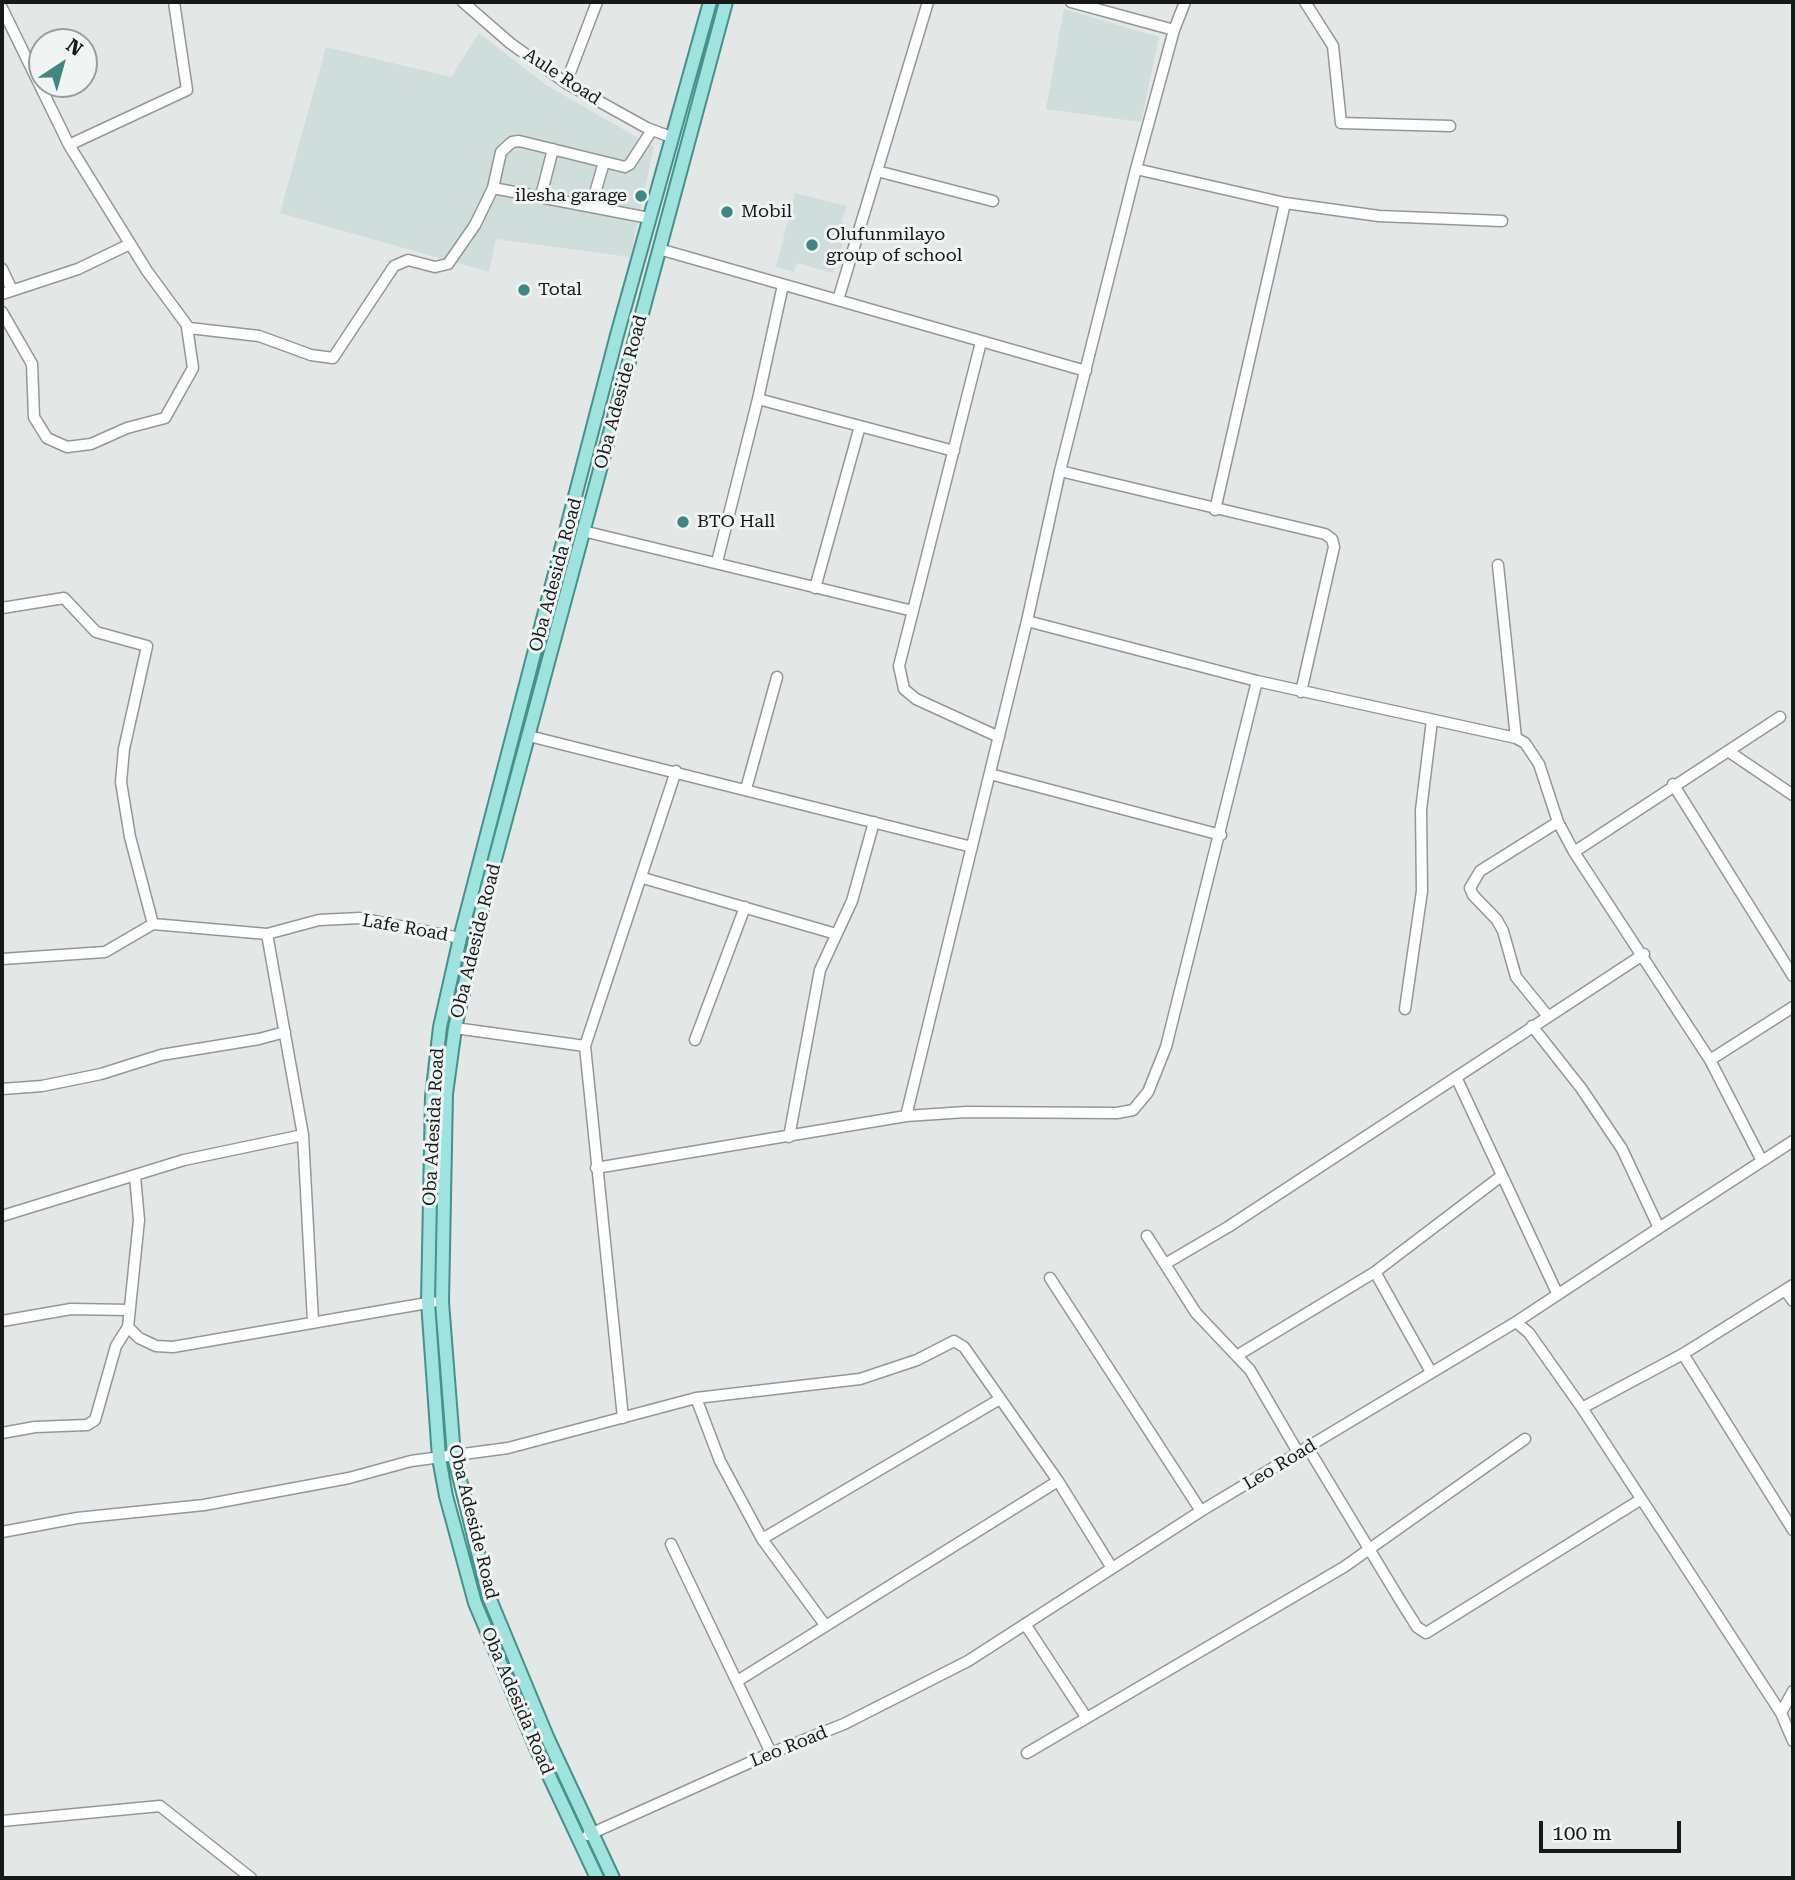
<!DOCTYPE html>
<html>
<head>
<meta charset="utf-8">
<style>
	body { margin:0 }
	#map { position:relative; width:1795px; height:1880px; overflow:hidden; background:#e3e8e7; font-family:"Roboto Serif",serif }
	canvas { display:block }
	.frame { position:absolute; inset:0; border:4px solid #171919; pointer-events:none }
	.north { position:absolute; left:28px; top:28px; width:70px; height:70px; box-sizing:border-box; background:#f0f5f4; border:2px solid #999d9c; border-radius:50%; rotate:36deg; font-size:19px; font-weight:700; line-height:28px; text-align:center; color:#171919 }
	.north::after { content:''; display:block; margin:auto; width:24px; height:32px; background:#408781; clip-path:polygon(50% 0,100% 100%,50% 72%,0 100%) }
	.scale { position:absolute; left:1539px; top:1821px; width:142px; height:32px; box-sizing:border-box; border:4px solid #171919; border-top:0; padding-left:9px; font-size:21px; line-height:24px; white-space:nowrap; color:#171919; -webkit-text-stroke:5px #f0f5f4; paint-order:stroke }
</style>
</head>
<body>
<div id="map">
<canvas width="1795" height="1880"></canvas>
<div class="frame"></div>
<div class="north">N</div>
<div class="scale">100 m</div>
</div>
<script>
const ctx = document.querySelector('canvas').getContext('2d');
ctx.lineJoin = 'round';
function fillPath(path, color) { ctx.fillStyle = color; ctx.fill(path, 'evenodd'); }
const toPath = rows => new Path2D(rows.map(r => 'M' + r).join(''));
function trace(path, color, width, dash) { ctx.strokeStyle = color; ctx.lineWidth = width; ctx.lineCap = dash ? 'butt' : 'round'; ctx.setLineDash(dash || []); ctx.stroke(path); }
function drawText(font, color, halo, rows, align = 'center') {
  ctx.font = font + ' "Roboto Serif",serif'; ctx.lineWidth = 6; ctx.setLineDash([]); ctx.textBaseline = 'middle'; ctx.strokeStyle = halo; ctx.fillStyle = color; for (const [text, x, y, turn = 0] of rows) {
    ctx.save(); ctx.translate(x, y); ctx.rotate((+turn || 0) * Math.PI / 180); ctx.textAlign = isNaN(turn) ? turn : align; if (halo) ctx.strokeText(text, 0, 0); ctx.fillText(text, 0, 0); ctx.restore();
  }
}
fillPath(toPath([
	[1064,9,1159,37,1141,122,1046,109],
	[479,33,546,85,654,147,630,257,496,239,489,272,280,213,326,47,451,77],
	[795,193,847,206,841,222,848,227,833,273,797,263,794,272,776,267]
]), '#cfdddb');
const minor = toPath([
	[463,2,510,43,566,83,647,128,671,137],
	[1071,2,1174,30],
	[1305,2,1333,46,1341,123,1450,126],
	[2,8,69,145,147,271,189,328,259,336,311,355,333,358,394,266,408,260,435,267,448,264,475,225,493,188,649,218],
	[566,83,597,2],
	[69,145,187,90,174,2],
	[1136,169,1285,203,1379,216,1502,221],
	[877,171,993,201],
	[493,188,501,152,512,142,519,141,625,167,630,164,652,130],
	[541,196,553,149],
	[591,207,604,162],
	[659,249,1086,371],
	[2,269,12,290],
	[2,294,78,269,130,244],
	[838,300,928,2],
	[2,312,32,364,34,417,47,438,67,447,91,444,127,428,165,418,193,368,187,327],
	[981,342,899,666,904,689,916,699,999,737],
	[758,399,954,451],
	[1060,471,1325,534,1332,539,1334,547,1301,692],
	[1215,510,1285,203],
	[583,531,913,611],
	[717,562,758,399,783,285],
	[1498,565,1516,738],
	[815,588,860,426],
	[2,608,64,598,96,632,147,646,124,749,121,782,130,837,153,924],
	[1027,621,1257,681,1516,738,1525,743,1539,764,1558,822,1574,852,1710,1060,1762,1161],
	[529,736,972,847],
	[1728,751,1793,795],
	[990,774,1221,835],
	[1673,784,1793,976],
	[746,789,777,677],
	[1574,852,1780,717],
	[643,878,836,934],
	[267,934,303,1135,313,1321],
	[2,959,105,952,153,924,267,934,319,920,360,918,460,938],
	[1405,1009,1422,891,1421,810,1432,720],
	[1547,1015,1516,977,1503,931,1497,920,1473,895,1470,888,1480,871,1558,822],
	[1532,1026,1581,1088,1622,1149,1659,1228,1793,1141],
	[455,1028,585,1046],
	[695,1040,745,907],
	[1710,1060,1793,1007],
	[1456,1077,1557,1293],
	[2,1089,42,1086,101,1074,161,1055,259,1039,285,1032],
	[906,1116,1027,621,1060,471,1136,169,1174,30,1185,2],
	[789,1137,820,970,852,901,874,822],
	[596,1168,906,1116,966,1112,1117,1113,1133,1110,1148,1092,1166,1047,1257,681],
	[2,1216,184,1160,303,1135],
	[1147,1236,1196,1313,1250,1370,1299,1454],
	[1165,1264,1228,1227,1644,954],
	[1375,1272,1431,1372],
	[1050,1278,1201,1511],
	[1785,1290,1793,1301],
	[2,1321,71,1309,129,1310],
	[1516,1322,1659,1228],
	[128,1327,139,1338,156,1346,173,1347,433,1302],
	[1683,1354,1793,1530],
	[1238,1355,1375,1272,1500,1177],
	[696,1398,720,1461,762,1539,825,1625],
	[1582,1408,1683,1354,1793,1285],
	[623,1418,585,1046,676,771],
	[2,1433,35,1427,87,1425,95,1420,116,1346,128,1327,139,1220,135,1176],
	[1308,1448,1400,1600,1417,1627,1426,1633,1640,1500],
	[2,1532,77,1518,204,1505,349,1478,411,1461,508,1448,696,1398,860,1379,917,1360,954,1341,964,1347,1058,1481,1112,1568],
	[762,1539,1000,1399],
	[671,1544,771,1753],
	[1025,1624,1086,1717],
	[739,1680,1058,1481],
	[1781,1713,1793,1691],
	[1027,1753,1344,1567,1525,1439],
	[2,1821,160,1806,251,1878],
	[588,1835,771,1753,844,1724,968,1661,1201,1511,1516,1322,1529,1333,1582,1408,1781,1713,1793,1741]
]);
const major = toPath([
	[597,1878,536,1748,475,1603,446,1496,439,1458,428,1302,432,1097,440,1027,460,938,617,335,710,2],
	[613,1878,548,1739,489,1597,454,1456,442,1302,446,1094,455,1028,484,900,726,2]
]);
trace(minor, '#939897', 13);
trace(major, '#45918b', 16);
trace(minor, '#fff', 10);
trace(major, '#9ee3de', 12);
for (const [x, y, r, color] of [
	[641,196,7,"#408781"],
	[727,212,7,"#408781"],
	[812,245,7,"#408781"],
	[524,290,7,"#408781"],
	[683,522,7,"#408781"]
]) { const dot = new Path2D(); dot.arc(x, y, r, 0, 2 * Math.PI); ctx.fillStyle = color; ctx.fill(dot); trace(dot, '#f0f5f4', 2.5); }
drawText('18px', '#171919', '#f0f5f4', [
	["Aule Road",562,77,33],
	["Oba Adeside Road",621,392,-75],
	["Oba Adesida Road",556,575,-75],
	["Lafe Road",405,928,10],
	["Oba Adeside Road",476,941,-76],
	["Oba Adesida Road",434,1127,-87],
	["Leo Road",1280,1465,-31],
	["Oba Adeside Road",473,1522,76],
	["Oba Adesida Road",517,1701,67],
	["Leo Road",789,1747,-22]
]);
drawText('18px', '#171919', '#f0f5f4', [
	["ilesha garage",627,196,"right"],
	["Mobil",741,212],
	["Olufunmilayo",826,235],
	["group of school",826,256],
	["Total",538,290],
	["BTO Hall",697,522]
], 'left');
</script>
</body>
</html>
